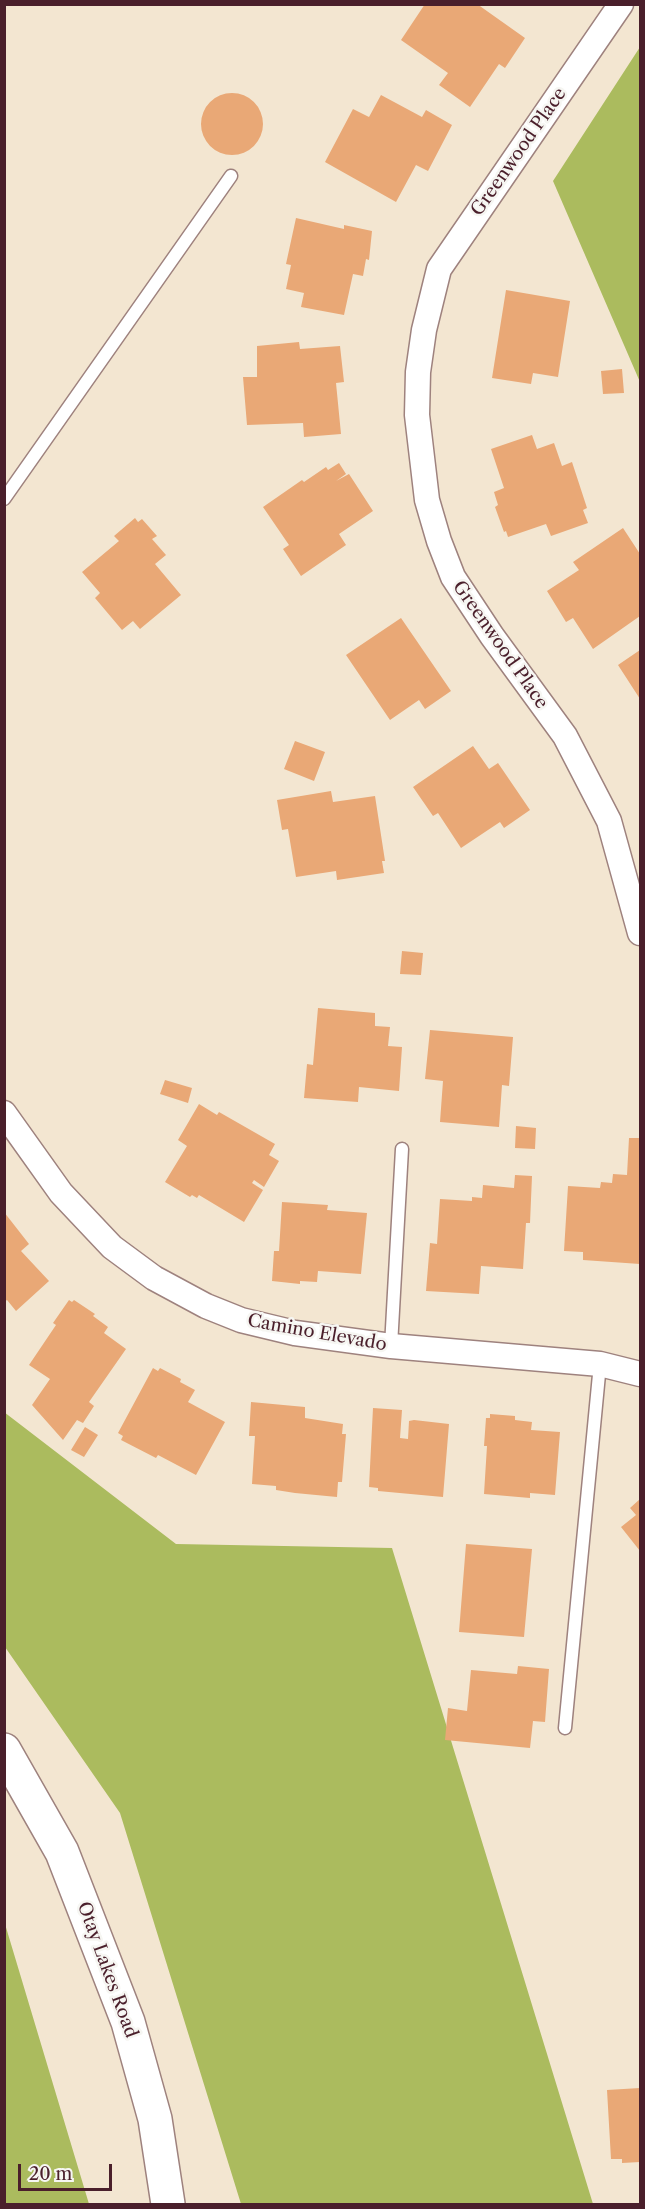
<!DOCTYPE html>
<html>
<head>
<meta charset="utf-8">
<style>
	body { margin:0 }
	#map { position:relative; width:645px; height:2209px; overflow:hidden; background:#f3e6d1; font-family:"Libre Caslon Text",serif }
	canvas { display:block }
	.frame { position:absolute; inset:0; border:6px solid #4a1f2b; pointer-events:none }
	.scale { position:absolute; left:18px; top:2164px; width:94px; height:27px; box-sizing:border-box; border:3px solid #4a1f2b; border-top:0; padding-left:8px; font-size:18px; line-height:21px; white-space:nowrap; color:#4a1f2b; -webkit-text-stroke:4px #f6f6f2; paint-order:stroke }
</style>
</head>
<body>
<div id="map">
<canvas width="645" height="2209"></canvas>
<div class="frame"></div>
<div class="scale">20 m</div>
</div>
<script>
const ctx = document.querySelector('canvas').getContext('2d');
ctx.lineJoin = 'round';
function fillPath(path, color) { ctx.fillStyle = color; ctx.fill(path, 'evenodd'); }
const toPath = rows => new Path2D(rows.map(r => 'M' + r).join(''));
function trace(path, color, width, dash) { ctx.strokeStyle = color; ctx.lineWidth = width; ctx.lineCap = dash ? 'butt' : 'round'; ctx.setLineDash(dash || []); ctx.stroke(path); }
function drawText(font, color, halo, rows, align = 'center') {
  ctx.font = font + ' "Libre Caslon Text",serif'; ctx.lineWidth = 5; ctx.setLineDash([]); ctx.textBaseline = 'middle'; ctx.strokeStyle = halo; ctx.fillStyle = color; for (const [text, x, y, turn = 0] of rows) {
    ctx.save(); ctx.translate(x, y); ctx.rotate((+turn || 0) * Math.PI / 180); ctx.textAlign = isNaN(turn) ? turn : align; if (halo) ctx.strokeText(text, 0, 0); ctx.fillText(text, 0, 0); ctx.restore();
  }
}
fillPath(toPath([
	[640,47,640,382,553,181],
	[4,1412,176,1544,392,1548,593,2204,241,2204,120,1813,5,1647],
	[5,1924,89,2204,90,2204,5,2204]
]), '#abbb5e');
fillPath(toPath([
	[425,4,477,4,525,38,505,68,499,64,470,107,439,85,448,73,401,40],
	'201 124a31 31 0 1 1 62 0a31 31 0 1 1-62 0Z',
	[381,95,422,117,426,110,452,125,428,171,416,165,396,202,325,162,353,109,369,117],
	[296,218,344,229,344,225,372,231,369,260,366,259,363,276,353,274,344,315,301,307,304,293,286,289,291,265,286,264],
	[506,290,570,301,558,377,533,373,531,384,492,378],
	[299,342,300,349,340,346,344,382,336,383,341,434,304,437,303,423,247,425,243,377,257,377,257,346],
	[622,369,624,393,603,394,601,371],
	[532,435,537,449,554,443,562,466,572,462,587,508,583,510,588,523,551,536,546,524,508,537,506,531,504,532,495,507,498,505,494,492,504,488,491,449],
	[339,463,346,474,336,481,349,474,373,511,339,534,346,545,301,576,283,549,289,545,263,507,302,480,304,482,326,467,328,470],
	[135,518,138,522,142,519,157,536,152,539,166,555,155,564,181,595,140,629,133,621,122,630,95,598,100,593,82,572,119,541,114,536],
	[623,528,640,554,640,616,593,649,573,618,566,622,547,591,579,570,573,562],
	[401,618,451,691,425,709,419,700,390,720,346,655],
	[640,650,640,699,618,665],
	[295,741,325,752,314,781,284,769],
	[473,746,489,769,498,763,530,810,504,828,500,822,461,848,438,813,433,816,413,787],
	[331,791,333,802,375,796,385,861,382,861,384,873,337,880,336,871,296,877,288,829,282,830,277,800],
	[402,951,423,953,421,975,400,974],
	[318,1008,375,1013,375,1026,390,1027,388,1046,402,1047,399,1091,359,1087,358,1102,304,1098,307,1064,313,1065],
	[430,1030,513,1037,509,1086,502,1085,499,1127,440,1122,443,1081,425,1079],
	[165,1080,192,1088,188,1103,160,1094],
	[199,1104,217,1115,219,1112,275,1144,269,1155,279,1161,264,1187,254,1180,252,1183,263,1190,244,1222,199,1195,197,1198,192,1195,190,1197,165,1182,187,1146,178,1140],
	[516,1126,536,1128,535,1149,515,1148],
	[629,1138,640,1138,640,1264,583,1260,583,1252,564,1251,568,1186,600,1188,601,1182,612,1183,613,1174,627,1175],
	[515,1175,532,1176,530,1223,526,1223,523,1269,481,1266,479,1294,426,1291,430,1243,437,1244,440,1199,472,1201,472,1197,482,1198,483,1185,514,1188],
	[282,1202,328,1205,327,1210,367,1213,361,1274,318,1271,317,1282,300,1281,300,1284,272,1281,274,1251,279,1251],
	[4,1212,29,1244,21,1251,49,1281,16,1311,7,1300,4,1302],
	[69,1300,72,1302,74,1300,95,1314,93,1316,108,1327,104,1333,126,1349,89,1402,94,1406,83,1423,77,1420,63,1440,32,1405,50,1379,29,1365,56,1325,53,1323],
	[153,1368,158,1371,160,1368,181,1379,180,1382,195,1390,188,1402,225,1422,196,1475,158,1455,156,1458,121,1440,123,1436,118,1433],
	[251,1402,305,1407,305,1418,343,1424,342,1434,346,1434,342,1482,338,1482,337,1497,295,1493,276,1490,276,1486,252,1484,255,1436,249,1436],
	[373,1408,402,1410,400,1438,408,1439,409,1421,414,1420,449,1424,443,1497,378,1491,378,1488,369,1487],
	[490,1414,515,1416,515,1420,532,1422,531,1430,560,1432,555,1495,530,1493,530,1498,484,1494,487,1446,484,1446,486,1418,490,1418],
	[85,1427,98,1435,84,1457,71,1450],
	[640,1499,640,1551,621,1527,636,1515,630,1508],
	[466,1544,532,1549,524,1637,459,1632],
	[518,1666,549,1669,545,1722,533,1721,530,1748,445,1740,448,1708,467,1711,471,1670,517,1674],
	[640,2088,640,2162,622,2163,622,2159,611,2159,607,2090]
]), '#e9a876');
const service = toPath([
	[4,499,231,176],
	[391,1346,402,1149],
	[565,1728,600,1364]
]);
const minor = toPath([
	[621,4,439,269,424,330,418,372,417,415,427,500,439,541,453,577,492,636,565,736,609,821,640,933],
	[4,1113,61,1193,112,1247,154,1278,206,1306,241,1320,295,1333,391,1346,600,1364,640,1374]
]);
const primary = toPath([
	[4,1750,62,1852,128,2022,155,2119,168,2204]
]);
trace(service, '#9e827e', 15);
trace(minor, '#9e827e', 27);
trace(primary, '#9e827e', 36);
trace(service, '#fff', 12);
trace(minor, '#fff', 24);
trace(primary, '#fff', 33);
drawText('18px', '#4a1f2b', '#f6f6f2', [
	["Greenwood Place",519,152,-55],
	["Greenwood Place",500,645,55],
	["Camino Elevado",317,1333,10],
	["Otay Lakes Road",107,1970,70]
]);
</script>
</body>
</html>
